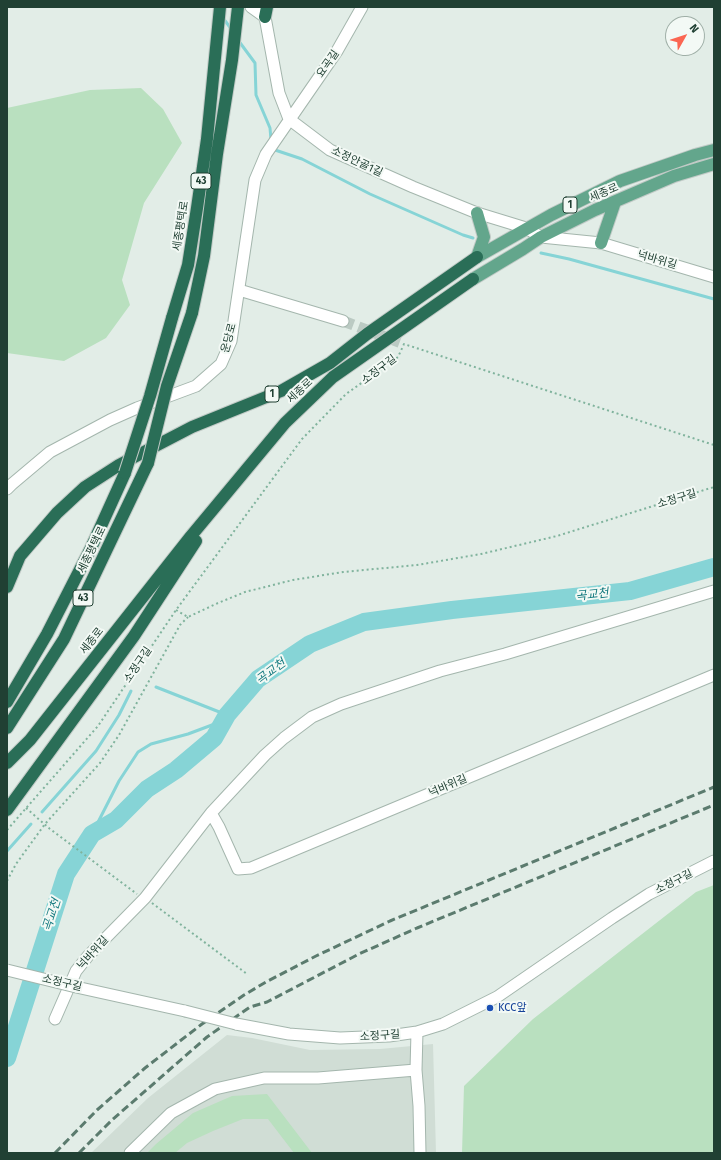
<!DOCTYPE html>
<html>
<head>
<meta charset="utf-8">
<style>
	body { margin:0 }
	#map { position:relative; width:721px; height:1160px; overflow:hidden; background:#e2ede7; font-family:"Fira Sans",sans-serif }
	canvas { display:block }
	.frame { position:absolute; inset:0; border:8px solid #204033; pointer-events:none }
	.north { position:absolute; left:665px; top:16px; width:40px; height:40px; box-sizing:border-box; background:#f3f9f5; border:1px solid #9fafa7; border-radius:50%; rotate:51deg; font-size:11px; font-weight:700; line-height:16px; text-align:center; color:#204033 }
	.north::after { content:''; display:block; margin:auto; width:14px; height:18px; background:#fb6652; clip-path:polygon(50% 0,100% 100%,50% 72%,0 100%) }
</style>
</head>
<body>
<div id="map">
<canvas width="721" height="1160"></canvas>
<div class="frame"></div>
<div class="north">N</div>
</div>
<script>
const ctx = document.querySelector('canvas').getContext('2d');
ctx.lineJoin = 'round';
function fillPath(path, color) { ctx.fillStyle = color; ctx.fill(path, 'evenodd'); }
const toPath = rows => new Path2D(rows.map(r => 'M' + r).join(''));
function trace(path, color, width, dash) { ctx.strokeStyle = color; ctx.lineWidth = width; ctx.lineCap = dash ? 'butt' : 'round'; ctx.setLineDash(dash || []); ctx.stroke(path); }
function drawText(font, color, halo, rows, align = 'center') {
  ctx.font = font + ' "Fira Sans","Noto Sans KR",sans-serif'; ctx.lineWidth = 4; ctx.setLineDash([]); ctx.textBaseline = 'middle'; ctx.strokeStyle = halo; ctx.fillStyle = color; for (const [text, x, y, turn = 0] of rows) {
    ctx.save(); ctx.translate(x, y); ctx.rotate((+turn || 0) * Math.PI / 180); ctx.textAlign = isNaN(turn) ? turn : align; if (halo) ctx.strokeText(text, 0, 0); ctx.fillText(text, 0, 0); ctx.restore();
  }
}
fillPath(toPath([
	[227,1035,252,1038,310,1050,380,1049,433,1044,436,1153,91,1153,148,1098]
]), '#d0ddd5');
fillPath(toPath([
	[141,88,163,109,182,143,144,203,122,280,130,305,106,338,64,361,7,353,7,108,90,90],
	[714,885,714,1153,462,1153,464,1086,533,1019,696,892],
	[267,1094,312,1153,294,1153,268,1119,243,1119,213,1131,187,1143,175,1153,147,1153,156,1144,193,1113,232,1096]
]), '#b9e0bf');
trace(toPath([
	[223,18,232,30],
	[238,40,255,63,256,95,270,128,271,140],
	[272,149,302,159,370,194,463,235,473,238],
	[541,253,569,259,714,299],
	[156,687,227,715],
	[42,812,96,751,119,715,131,691],
	[92,834,119,781,138,752,151,744,188,734,212,725,227,715],
	[7,851,31,824]
]), '#86d4d6', 3);
trace(toPath([
	[7,1058,66,874,92,834,116,820,147,789,176,770,214,738,227,715,258,679,310,644,364,622,452,610,630,591,714,567]
]), '#86d4d6', 18);
trace(toPath([
	[343,321,404,344]
]), '#bbcac3', 11, [11, 5.5]);
const minor = toPath([
	[251,7,265,17,279,93,289,119,330,150,413,187,477,213,526,228,541,237,601,243,714,277],
	[239,290,343,321],
	[7,489,12,484,50,452,110,420,137,408,196,386,221,364,231,341,255,180,266,154,337,51,362,7],
	[211,813,265,755,284,738,312,717,341,704,440,671,505,654,714,591],
	[76,987,185,1011],
	[55,1019,76,971,88,956,145,898,211,813,219,827,238,869,251,868,714,675],
	[236,1024,289,1034,340,1038,389,1036,417,1032,443,1024,497,997,612,918,649,894,714,861],
	[416,1070,419,1106,420,1153],
	[130,1153,171,1113,215,1089,264,1078,318,1078,416,1070,417,1032]
]);
const major = toPath([
	[601,243,615,202],
	[477,257,551,215,620,181,695,155,714,150],
	[477,257,484,237,477,213],
	[473,279,523,249,541,237,595,210,674,176,714,164]
]);
const highway = toPath([
	[265,17,267,7],
	[192,313,204,256,217,154,232,60,238,7],
	[172,318,188,265,197,208,207,139,220,7],
	[7,587,20,556,57,513,85,487,119,465,192,427,281,391,330,363,367,334,477,257],
	[7,702,47,634,91,548,125,473],
	[7,728,64,639,148,463],
	[7,763,30,740,191,536,285,423,333,377,473,279],
	[7,810,134,636,196,541]
]);
trace(minor, '#a4b6ad', 13);
trace(major, '#c1cac6', 14);
trace(highway, '#c1cac6', 14);
trace(toPath([
	[176,610,188,617,218,603,245,592,293,580,343,572,417,565,481,554,557,536,714,487],
	[26,808,50,829,137,894],
	[7,830,98,726,176,610,302,439,346,394,398,357,404,344,714,445],
	[7,881,16,864,45,824,100,763,119,735,180,625,188,617],
	[152,903,247,974]
]), '#80b39d', 2, [2, 3]);
trace(minor, '#fff', 11);
trace(major, '#63a68c', 12);
trace(highway, '#2a6e57', 12);
trace(toPath([
	[55,1153,97,1110,145,1068,202,1024,244,995,266,982,316,956,390,921,714,787],
	[79,1153,112,1120,207,1037,250,1007,267,1002,359,954,417,928,714,805]
]), '#5b7b6e', 3, [8, 4]);
const minorBridge = toPath([
	[7,970,76,987],
	[185,1011,236,1024]
]);
const highwayBridge = toPath([
	[148,463,167,386,192,313],
	[125,473,150,396,172,318]
]);
trace(minorBridge, '#a4b6ad', 13, []);
trace(highwayBridge, '#c1cac6', 14, []);
trace(minorBridge, '#fff', 11);
trace(highwayBridge, '#2a6e57', 12);
for (const [x, y, r, color] of [
	[490,1008,4,"#1a4fb4"]
]) { const dot = new Path2D(); dot.arc(x, y, r, 0, 2 * Math.PI); ctx.fillStyle = color; ctx.fill(dot); trace(dot, '#f3f9f5', 1.5); }
for (const [x, y, w] of [
	[201,181,20],
	[570,205,14],
	[272,394,14],
	[83,598,20]
]) { const box = new Path2D(); box.roundRect(x - w / 2, y - 8, w, 16, 3); ctx.fillStyle = '#f3f9f5'; ctx.fill(box); trace(box, '#204033', 1); }
drawText('bold 10px', '#204033', null, [
	["43",201,181],
	["1",570,205],
	["1",272,394],
	["43",83,598]
]);
drawText('11px', '#204033', '#f3f9f5', [
	["요곡길",328,64,-55],
	["소정안골1길",357,162,25],
	["세종로",604,193,-23],
	["세종평택로",181,226,-81],
	["넉바위길",657,260,16],
	["운당로",229,338,-75],
	["소정구길",379,370,-37],
	["세종로",300,391,-43],
	["소정구길",677,499,-17],
	["세종평택로",92,550,-64],
	["세종로",92,641,-52],
	["소정구길",138,665,-56],
	["넉바위길",448,786,-23],
	["소정구길",674,882,-27],
	["넉바위길",93,953,-48],
	["소정구길",62,983,13],
	["소정구길",380,1036,-4]
]);
drawText('11px', '#164399', '#f3f9f5', [
	["KCC앞",498,1008]
], 'left');
drawText('italic 12px', '#167b80', '#f3f9f5', [
	["곡교천",592,595,-7],
	["곡교천",271,672,-37],
	["곡교천",52,915,-72]
]);
</script>
</body>
</html>
